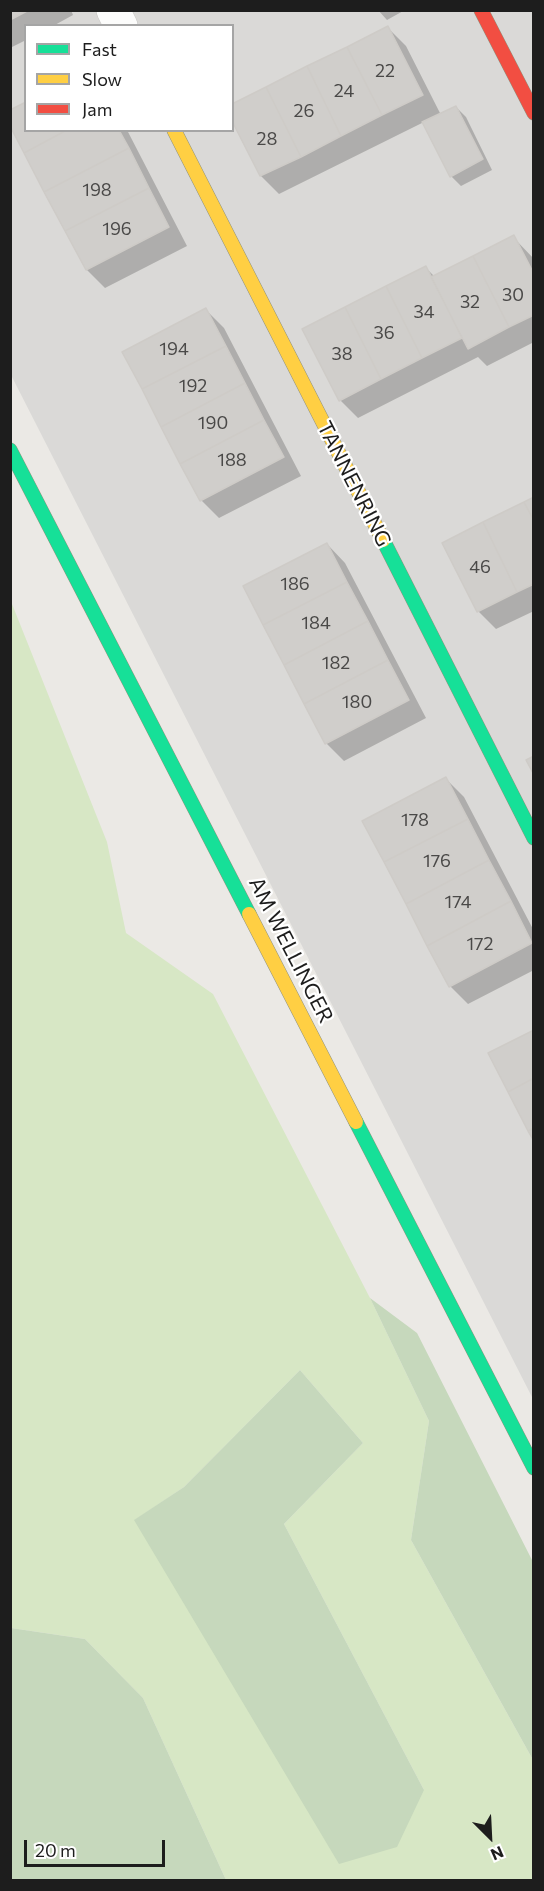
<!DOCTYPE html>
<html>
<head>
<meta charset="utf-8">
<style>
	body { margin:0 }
	#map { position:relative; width:544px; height:1891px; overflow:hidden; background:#ebe9e5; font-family:Commissioner,sans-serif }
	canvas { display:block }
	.frame { position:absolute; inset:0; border:12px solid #1d1d1d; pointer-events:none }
	.legend { position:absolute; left:24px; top:24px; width:210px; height:108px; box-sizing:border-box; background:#fff; border:2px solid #a5a5a5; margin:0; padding:8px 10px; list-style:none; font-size:18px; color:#1d1d1d }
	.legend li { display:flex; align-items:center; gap:12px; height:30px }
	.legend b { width:30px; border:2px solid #a5a5a5 }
	.north { position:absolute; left:460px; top:1807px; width:60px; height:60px; -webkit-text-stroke:4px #fff; paint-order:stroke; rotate:156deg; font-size:16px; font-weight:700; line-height:24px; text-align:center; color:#1d1d1d }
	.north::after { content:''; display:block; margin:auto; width:21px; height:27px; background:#1d1d1d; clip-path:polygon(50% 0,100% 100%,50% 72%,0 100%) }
	.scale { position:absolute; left:24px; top:1840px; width:141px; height:27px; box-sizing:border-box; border:3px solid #1d1d1d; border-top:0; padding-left:8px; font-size:18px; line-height:21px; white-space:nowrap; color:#1d1d1d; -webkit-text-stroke:4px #fff; paint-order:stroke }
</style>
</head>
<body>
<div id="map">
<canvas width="544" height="1891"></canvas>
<div class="frame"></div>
<ul class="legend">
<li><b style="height:8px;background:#16e098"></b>Fast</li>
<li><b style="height:8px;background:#ffcf43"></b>Slow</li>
<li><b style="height:8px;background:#f24e42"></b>Jam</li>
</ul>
<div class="north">N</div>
<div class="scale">20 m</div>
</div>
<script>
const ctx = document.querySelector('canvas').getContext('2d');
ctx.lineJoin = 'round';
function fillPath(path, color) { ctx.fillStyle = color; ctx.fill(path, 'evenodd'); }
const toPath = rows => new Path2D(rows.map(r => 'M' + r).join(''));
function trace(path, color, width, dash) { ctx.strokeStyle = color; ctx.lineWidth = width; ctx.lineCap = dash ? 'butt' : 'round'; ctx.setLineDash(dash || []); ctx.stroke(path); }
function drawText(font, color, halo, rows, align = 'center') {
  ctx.font = font + ' Commissioner,sans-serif'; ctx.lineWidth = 4.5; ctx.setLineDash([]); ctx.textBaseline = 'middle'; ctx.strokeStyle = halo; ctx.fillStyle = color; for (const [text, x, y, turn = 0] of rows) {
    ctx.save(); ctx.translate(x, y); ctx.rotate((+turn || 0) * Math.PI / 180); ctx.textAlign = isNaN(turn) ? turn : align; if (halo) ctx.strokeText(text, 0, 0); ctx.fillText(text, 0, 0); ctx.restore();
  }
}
fillPath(toPath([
	[11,11,533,11,533,1399,11,375],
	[26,26,232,26,232,130,26,130]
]), '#dad9d7');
fillPath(toPath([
	[10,599,107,842,126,933,213,994,370,1298,429,1421,411,1540,533,1760,533,1880,226,1880,143,1698,85,1639,11,1628],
	[300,1370,363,1443,284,1524,424,1790,135,1520,184,1487]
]), '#d7e7c5');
fillPath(toPath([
	[370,1298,417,1333,533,1562,533,1760,411,1540,429,1421],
	[300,1370,363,1443,284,1524,424,1790,397,1847,339,1864,134,1520,184,1487],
	[11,1628,85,1639,143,1698,226,1880,11,1880]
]), '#c6d8bc');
fillPath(toPath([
	[10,10,71,10,73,15,53,26,26,26,26,40,10,48],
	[378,10,405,10,387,20],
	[388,28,406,46,441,115,456,107,466,117,492,170,461,186,451,176,424,122,279,194,261,176,232,118],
	[10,123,26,130,127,130,187,246,105,288,87,270],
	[513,237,534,259,534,342,487,366,478,357,358,418,340,400,426,268,435,277],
	[206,310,224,328,301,476,219,518,201,500],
	[534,500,534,611,496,629,478,611],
	[327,544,345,563,426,718,344,761,326,743],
	[446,779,464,797,534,931,534,970,468,1004,450,986]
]), '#0003');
const building = toPath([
	[10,10,29,10,10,20,10,10],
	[388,26,423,95,382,115,347,47,388,26],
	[347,47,382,115,341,136,307,66,347,47],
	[307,66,341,136,301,157,266,87,307,66],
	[266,87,301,157,260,176,232,121,232,104,266,87],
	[26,102,26,130,67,130,24,153,10,126,10,110,26,102],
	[456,106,483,159,450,177,422,122,456,106],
	[67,130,119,130,129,148,44,192,24,153,67,130],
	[129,148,149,188,65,231,44,192,129,148],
	[149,188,169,227,86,270,65,231,149,188],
	[514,235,534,274,534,315,509,327,473,256,514,235],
	[473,256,509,327,468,349,431,277,473,256],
	[426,266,462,338,422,358,386,286,426,266],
	[386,286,422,358,381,379,345,307,386,286],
	[345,307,381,379,339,401,302,329,345,307],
	[206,308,226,346,142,389,122,352,206,308],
	[226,346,245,383,161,427,142,389,226,346],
	[245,383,264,420,180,464,161,427,245,383],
	[264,420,284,457,200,501,180,464,264,420],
	[534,497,534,521,524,502,534,497],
	[524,502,534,521,534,584,517,592,483,522,524,502],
	[483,522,517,592,477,612,442,543,483,522],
	[327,543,347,582,263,625,243,586,327,543],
	[347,582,368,621,284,665,263,625,347,582],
	[368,621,388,660,304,704,284,665,368,621],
	[388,660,409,700,325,744,304,704,388,660],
	[534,756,534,775,526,760,534,756],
	[446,777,468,819,384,862,362,821,446,777],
	[468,819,489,860,406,904,384,862,468,819],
	[489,860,511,901,427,946,406,904,489,860],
	[511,901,532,943,449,987,427,946,511,901],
	[534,1030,534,1078,508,1092,488,1053,534,1030],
	[534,1078,534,1128,528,1131,508,1092,534,1078],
	[534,1128,534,1141,528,1131,534,1128]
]);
fillPath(building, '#d0cecb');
trace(building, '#cecbc7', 1.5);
const street = toPath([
	[113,10,121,26]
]);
const fast = toPath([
	[10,450,249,914],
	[383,540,534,838],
	[356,1122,534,1468]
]);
const slow = toPath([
	[174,130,383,540],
	[249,914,356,1122]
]);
const jam = toPath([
	[481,10,534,113]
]);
trace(street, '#c4c3c1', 34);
trace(fast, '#91937f', 15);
trace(slow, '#91937f', 15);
trace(jam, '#91937f', 15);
trace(street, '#fcfcfb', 33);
trace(fast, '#16e098', 14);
trace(slow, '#ffcf43', 14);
trace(jam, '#f24e42', 14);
drawText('18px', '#4a4948', null, [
	["22",385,71],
	["24",344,91],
	["26",304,111],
	["28",267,139],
	["198",97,190],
	["196",117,229],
	["30",513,295],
	["32",470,302],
	["34",424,312],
	["36",384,333],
	["194",174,349],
	["38",342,354],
	["192",193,386],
	["190",213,423],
	["188",232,460],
	["46",480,567],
	["186",295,584],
	["184",316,623],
	["182",336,663],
	["180",357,702],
	["178",415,820],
	["176",437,861],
	["174",458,902],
	["172",480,944]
]);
drawText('21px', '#1d1d1d', '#fff', [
	["TANNENRING",354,484,63],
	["AM WELLINGER",291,950,63]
]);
</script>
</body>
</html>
